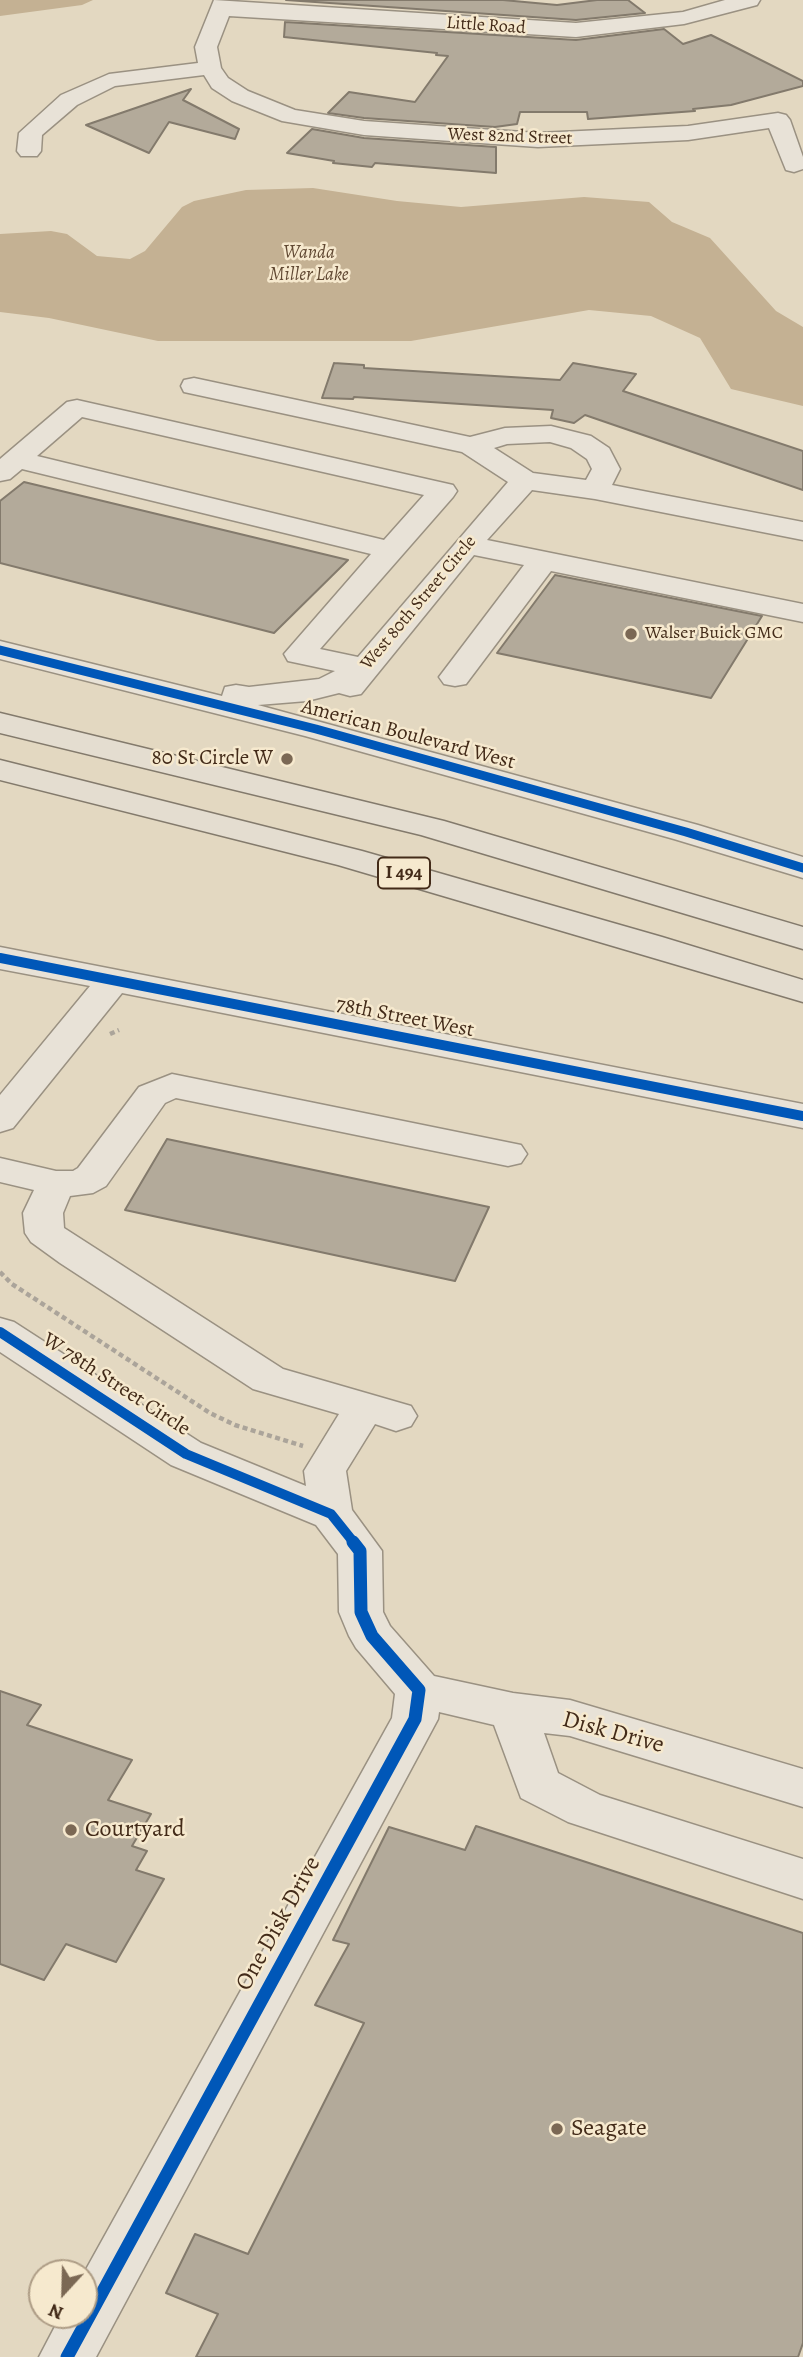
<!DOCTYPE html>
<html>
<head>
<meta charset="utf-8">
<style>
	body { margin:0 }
	#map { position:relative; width:803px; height:2357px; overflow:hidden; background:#e3d8c1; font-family:Alegreya,serif }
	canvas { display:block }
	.north { position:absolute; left:28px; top:2259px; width:70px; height:70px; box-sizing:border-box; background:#f6e9ce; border:2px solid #ae9d86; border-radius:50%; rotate:202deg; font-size:19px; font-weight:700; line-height:28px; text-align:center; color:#432b19 }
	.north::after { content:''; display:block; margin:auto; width:24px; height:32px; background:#7b6854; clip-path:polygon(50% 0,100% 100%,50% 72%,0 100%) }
</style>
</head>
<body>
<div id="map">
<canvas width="803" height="2357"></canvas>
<div class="north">N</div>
</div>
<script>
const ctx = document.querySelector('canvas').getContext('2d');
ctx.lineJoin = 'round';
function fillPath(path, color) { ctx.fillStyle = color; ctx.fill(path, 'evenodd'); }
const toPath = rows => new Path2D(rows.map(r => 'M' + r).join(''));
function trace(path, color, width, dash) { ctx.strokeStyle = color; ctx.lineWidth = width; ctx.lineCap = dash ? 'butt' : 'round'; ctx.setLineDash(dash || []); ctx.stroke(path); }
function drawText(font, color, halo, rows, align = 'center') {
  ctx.font = font + ' Alegreya,serif'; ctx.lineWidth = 5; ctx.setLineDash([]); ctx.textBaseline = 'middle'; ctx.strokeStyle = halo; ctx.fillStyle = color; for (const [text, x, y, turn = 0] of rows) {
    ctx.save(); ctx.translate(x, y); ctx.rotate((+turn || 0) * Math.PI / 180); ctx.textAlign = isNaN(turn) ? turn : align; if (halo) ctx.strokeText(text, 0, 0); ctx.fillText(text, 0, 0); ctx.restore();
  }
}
fillPath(toPath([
	[0,0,93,0,82,5,0,16],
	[313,188,397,201,461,207,584,197,649,202,672,222,710,238,776,311,803,327,803,406,731,389,700,338,651,316,589,310,411,341,158,341,49,318,0,312,0,234,51,231,67,234,97,256,130,259,145,251,182,207,194,201,246,190]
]), '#c4b193');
const building = toPath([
	[286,0,503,0,557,5,597,0,628,0,645,13,576,20,286,0],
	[285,22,576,40,664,29,683,44,711,35,803,81,803,86,731,105,693,109,695,111,588,119,587,112,520,112,517,124,495,127,364,118,328,113,349,92,415,102,448,56,436,55,437,53,284,37,285,22],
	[191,89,183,100,239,129,235,139,169,122,149,153,86,125,191,89],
	[312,129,364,138,496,147,496,173,375,163,372,167,333,163,334,161,287,153,312,129],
	[334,363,364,365,364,368,560,380,573,363,636,374,623,391,803,451,803,490,585,415,574,423,551,418,553,410,354,397,353,399,322,398,334,363],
	[24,482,348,560,274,633,0,563,0,501,24,482],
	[555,575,762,616,711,698,497,653,555,575],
	[167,1139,489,1207,455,1281,125,1210,167,1139],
	[0,1691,41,1705,27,1725,132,1760,108,1800,151,1814,132,1846,147,1851,136,1870,164,1879,116,1962,66,1944,44,1980,0,1964,0,1691],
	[476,1826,803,1933,803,2343,798,2357,196,2357,218,2314,166,2293,195,2234,248,2254,364,2023,315,2005,349,1944,333,1940,389,1827,465,1850,476,1826]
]);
fillPath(building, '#b3aa9a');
trace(building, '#837a6c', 2);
const minor = toPath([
	[214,0,576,23,683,12,725,0,760,0,757,5,684,24,576,37,229,16,217,47,221,68,228,78,248,91,295,110,364,121,538,133,688,126,778,113,786,115,790,120,803,157,803,169,794,172,786,170,769,128,688,140,538,147,364,135,282,121,232,101,212,88,204,75,115,86,77,105,42,135,41,151,37,156,21,156,17,151,19,133,61,95,109,74,198,63,195,47,214,0],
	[194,378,470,437,505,428,551,426,591,436,609,448,620,469,612,485,803,522,803,540,595,499,532,490,487,540,803,604,803,622,551,571,466,684,455,686,444,684,439,677,524,565,474,555,361,694,350,696,339,693,307,701,258,705,698,825,803,857,803,878,674,839,305,736,0,659,0,641,222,696,225,687,236,685,249,687,319,679,335,671,288,661,284,654,371,554,22,469,10,479,0,481,0,459,67,402,77,400,453,485,457,491,453,497,320,649,358,657,508,482,462,452,184,392,181,386,184,380,194,378],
	[82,417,424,495,384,540,37,456,82,417],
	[550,442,571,448,587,459,592,469,586,480,533,473,494,448,507,444,550,442],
	[0,947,803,1104,803,1128,122,993,13,1128,0,1132,0,1095,90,986,0,969,0,947],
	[172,1074,521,1145,527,1154,521,1163,508,1166,176,1098,165,1103,106,1186,93,1193,70,1196,63,1213,64,1228,283,1369,411,1406,417,1416,411,1426,396,1431,375,1424,346,1471,352,1510,382,1551,383,1612,390,1626,434,1676,513,1693,570,1700,803,1769,803,1807,570,1736,544,1733,558,1773,600,1795,803,1859,803,1899,568,1822,521,1798,494,1725,439,1712,438,1719,96,2357,39,2357,61,2315,84,2315,84,2273,392,1718,395,1694,356,1648,349,1636,339,1612,338,1554,316,1525,171,1465,0,1352,0,1318,14,1322,201,1443,306,1486,304,1471,339,1414,253,1389,60,1263,31,1242,25,1233,23,1213,34,1190,0,1182,0,1158,56,1171,73,1171,78,1168,139,1087,172,1074]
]);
const highway = toPath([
	[0,713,444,821,803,927,803,949,421,835,0,733,0,713],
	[0,760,362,851,662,937,803,980,803,1002,338,865,0,780,0,760]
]);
trace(minor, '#9a9182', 3);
trace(highway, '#837a6c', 3);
trace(toPath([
	[110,1034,119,1030],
	[0,1272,12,1284,210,1413,235,1425,303,1446]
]), '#aba49a', 4.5, [5, 3.5]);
fillPath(minor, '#e8e2d7');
fillPath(highway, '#e4ddd0');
trace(toPath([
	[0,650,316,729,686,832,803,868]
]), '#0057b8', 9);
trace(toPath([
	[0,958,803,1116],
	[0,1332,186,1454,331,1514,355,1544]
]), '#0057b8', 10);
trace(toPath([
	[67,2357,415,1719,419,1690,372,1636,361,1612,360,1551,353,1542]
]), '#0057b8', 13);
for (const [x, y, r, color] of [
	[631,634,7,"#7b6854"],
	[287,759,7,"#7b6854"],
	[71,1830,7,"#7b6854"],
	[557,2129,7,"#7b6854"]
]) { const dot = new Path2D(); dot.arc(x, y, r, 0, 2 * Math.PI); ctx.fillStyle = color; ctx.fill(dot); trace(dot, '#f6e9ce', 2.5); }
drawText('18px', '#432b19', '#f6e9ce', [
	["Little Road",486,26,4],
	["West 82nd Street",510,137,2],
	["West 80th Street Circle",419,603,-50]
]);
drawText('18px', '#432b19', '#f6e9ce', [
	["Walser Buick GMC",645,634]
], 'left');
drawText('italic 19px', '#604832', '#f6e9ce', [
	["Wanda",309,253],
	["Miller Lake",309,275]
]);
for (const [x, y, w] of [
	[404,873,52]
]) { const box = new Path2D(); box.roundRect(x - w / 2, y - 15.5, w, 31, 5); ctx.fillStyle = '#f6e9ce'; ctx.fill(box); trace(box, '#432b19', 2); }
drawText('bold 19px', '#432b19', null, [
	["I 494",404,873]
]);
drawText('21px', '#432b19', '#f6e9ce', [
	["American Boulevard West",408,735,15],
	["78th Street West",405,1018,11],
	["W 78th Street Circle",116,1385,33]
]);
drawText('21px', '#432b19', '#f6e9ce', [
	["80 St Circle W",273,759]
], 'right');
drawText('24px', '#432b19', '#f6e9ce', [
	["Disk Drive",613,1733,15],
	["One Disk Drive",279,1924,-61]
]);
drawText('24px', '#432b19', '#f6e9ce', [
	["Courtyard",85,1830],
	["Seagate",571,2129]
], 'left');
</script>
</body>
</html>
